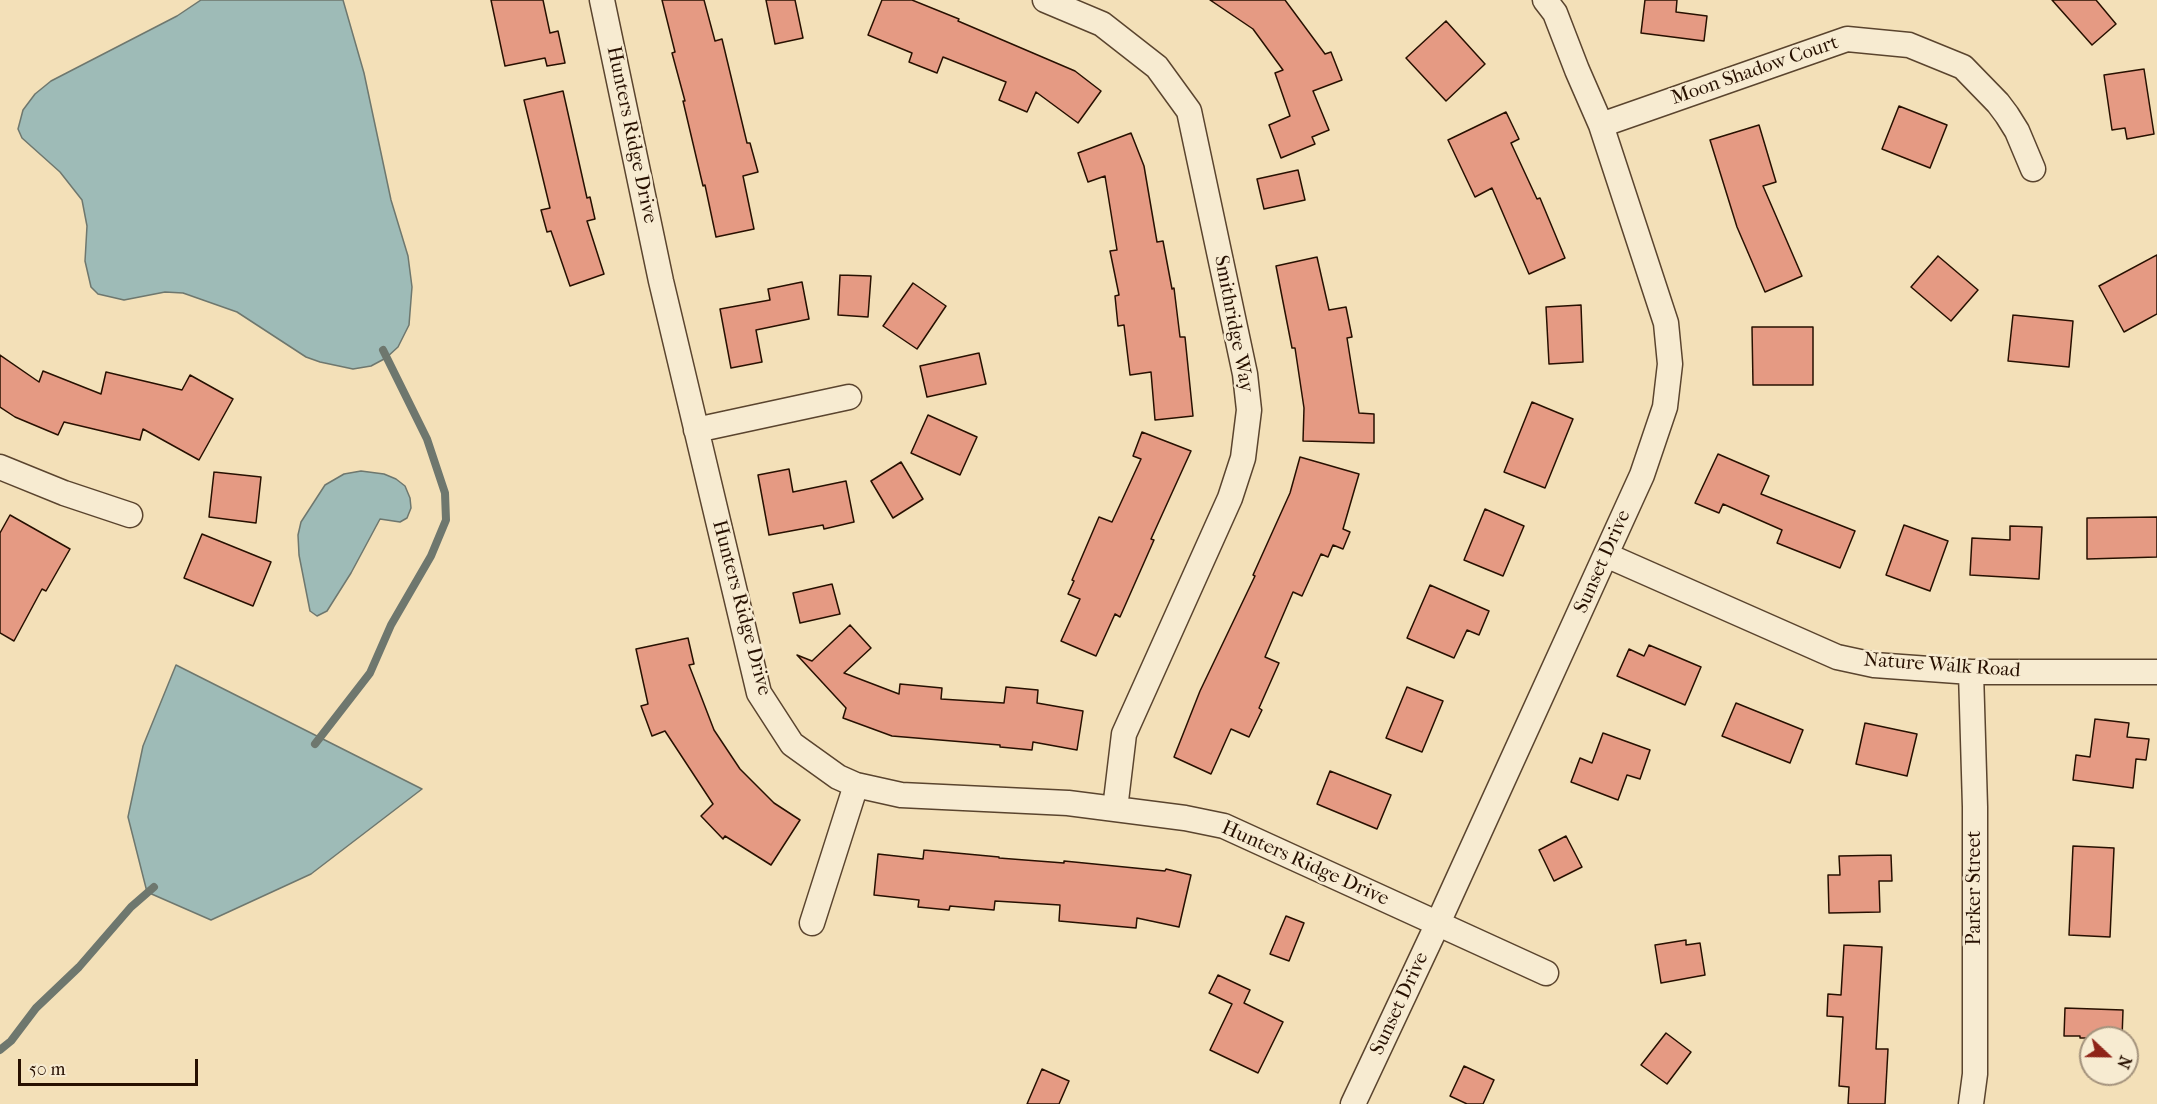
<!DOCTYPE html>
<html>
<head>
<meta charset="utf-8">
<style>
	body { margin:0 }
	#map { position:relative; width:2157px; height:1104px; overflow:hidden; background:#f3e0b8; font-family:"IM FELL French Canon",serif }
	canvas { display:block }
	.north { position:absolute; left:2079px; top:1026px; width:60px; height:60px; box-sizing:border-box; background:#f7ebd1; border:2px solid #a4937d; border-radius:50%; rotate:112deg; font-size:16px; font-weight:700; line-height:24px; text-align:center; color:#271000 }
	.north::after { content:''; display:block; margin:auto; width:21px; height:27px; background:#8f2418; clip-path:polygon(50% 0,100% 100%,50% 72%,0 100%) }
	.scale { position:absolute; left:18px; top:1059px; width:180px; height:27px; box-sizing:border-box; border:3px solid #271000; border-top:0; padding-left:8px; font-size:18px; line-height:21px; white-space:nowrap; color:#271000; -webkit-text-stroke:4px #f7ebd1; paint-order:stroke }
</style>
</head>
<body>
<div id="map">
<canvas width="2157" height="1104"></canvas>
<div class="north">N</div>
<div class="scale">50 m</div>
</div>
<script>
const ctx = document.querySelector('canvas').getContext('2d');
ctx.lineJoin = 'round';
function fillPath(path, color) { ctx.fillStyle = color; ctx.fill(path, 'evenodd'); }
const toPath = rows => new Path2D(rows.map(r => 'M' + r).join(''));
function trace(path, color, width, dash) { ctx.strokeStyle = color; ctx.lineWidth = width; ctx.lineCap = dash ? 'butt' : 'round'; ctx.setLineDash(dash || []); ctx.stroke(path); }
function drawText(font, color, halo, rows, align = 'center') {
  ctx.font = font + ' "IM FELL French Canon",serif'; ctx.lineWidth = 5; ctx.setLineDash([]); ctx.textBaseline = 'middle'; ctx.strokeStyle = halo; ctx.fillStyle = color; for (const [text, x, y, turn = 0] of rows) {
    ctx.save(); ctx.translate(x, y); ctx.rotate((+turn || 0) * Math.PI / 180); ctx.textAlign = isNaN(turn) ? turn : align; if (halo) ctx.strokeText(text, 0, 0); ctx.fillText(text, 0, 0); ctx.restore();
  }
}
const water = toPath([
	[201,0,343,0,364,73,391,200,408,256,412,287,409,325,398,347,386,358,371,366,353,369,320,362,306,357,237,312,183,293,165,292,124,300,98,294,91,287,85,261,87,226,82,200,60,172,22,138,18,129,23,110,35,94,51,81,177,16,201,0],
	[361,471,384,474,396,479,405,486,410,498,411,508,407,518,400,522,380,519,351,573,327,611,317,616,310,611,299,555,298,535,301,522,325,485,344,474,361,471],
	[176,665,422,789,311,874,211,920,147,892,128,817,143,746,176,665]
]);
fillPath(water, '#9ebbb7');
trace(water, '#6e776e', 1.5);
trace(toPath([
	[315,744,370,673,391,625,431,556,446,520,445,493,427,439,383,350],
	[0,1050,11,1041,36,1008,79,967,131,907,154,887]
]), '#6e776e', 8);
const building = toPath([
	[491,0,543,0,550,33,558,31,565,63,547,66,545,58,505,66,491,0],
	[662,0,704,0,715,41,722,39,747,143,750,143,758,172,743,176,754,229,716,237,705,185,703,186,683,101,685,101,672,53,675,52,662,0],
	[766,0,795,0,803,38,775,44,766,0],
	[882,0,912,0,959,19,958,21,1075,71,1101,91,1078,123,1036,92,1027,112,999,100,1006,82,943,57,937,73,909,62,912,53,868,35,882,0],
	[1210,0,1285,0,1325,54,1331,52,1342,80,1313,91,1329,130,1312,137,1315,144,1281,158,1269,125,1290,116,1275,73,1283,70,1253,29,1210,0],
	[1645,0,1677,0,1676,12,1707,16,1704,41,1641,33,1645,0],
	[2052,0,2096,0,2116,24,2092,45,2052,0],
	[1446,21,1485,64,1446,101,1406,58,1446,21],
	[2144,69,2154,134,2127,139,2125,128,2112,130,2104,75,2144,69],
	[563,91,587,198,590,197,595,219,587,221,604,274,570,286,551,231,547,232,541,210,550,208,524,100,563,91],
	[1899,106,1947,125,1930,168,1882,149,1899,106],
	[1506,112,1519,139,1511,143,1537,199,1540,198,1565,258,1529,274,1492,188,1475,197,1448,140,1506,112],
	[1759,125,1776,182,1763,186,1802,276,1765,292,1737,227,1710,140,1759,125],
	[1131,133,1144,166,1157,242,1163,241,1172,289,1174,288,1180,337,1185,337,1193,416,1155,420,1151,372,1130,375,1124,325,1118,326,1115,296,1119,295,1110,251,1117,250,1105,176,1088,182,1078,153,1131,133],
	[1298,170,1305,200,1264,209,1257,179,1298,170],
	[2157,255,2157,314,2124,332,2099,286,2157,255],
	[1938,256,1978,290,1951,321,1911,287,1938,256],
	[1317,257,1329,310,1346,307,1352,337,1347,338,1359,413,1374,414,1374,443,1303,441,1304,408,1295,348,1292,348,1276,266,1317,257],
	[840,275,871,276,868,317,838,315,840,275],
	[802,282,809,319,756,330,762,362,731,368,720,309,770,300,768,289,802,282],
	[913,283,946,306,917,349,883,326,913,283],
	[1581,305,1583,362,1549,364,1546,307,1581,305],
	[2013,315,2073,321,2069,367,2008,361,2013,315],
	[1752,327,1813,327,1813,385,1753,385,1752,327],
	[979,353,986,384,927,397,920,366,979,353],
	[0,355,39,382,43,371,101,394,106,372,182,390,190,375,233,399,199,460,143,429,140,440,64,422,58,435,15,417,0,407,0,355],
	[1532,402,1573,419,1545,488,1504,472,1532,402],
	[928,415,977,437,960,475,911,453,928,415],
	[1142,432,1191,451,1151,539,1154,540,1120,617,1115,614,1096,656,1061,641,1080,599,1068,594,1074,581,1072,580,1099,517,1112,522,1141,459,1133,456,1142,432],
	[1718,454,1769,476,1761,494,1855,531,1840,568,1777,543,1782,530,1723,504,1719,513,1695,503,1718,454],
	[1300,457,1359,474,1343,529,1350,532,1343,549,1333,545,1328,557,1321,554,1302,596,1293,592,1265,657,1279,663,1259,708,1262,710,1249,737,1231,729,1211,774,1174,757,1200,691,1255,576,1253,575,1290,493,1300,457],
	[901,462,923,499,893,518,871,481,901,462],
	[789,469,793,492,846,481,854,522,824,529,823,525,769,535,758,475,789,469],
	[214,472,261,477,256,523,209,517,214,472],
	[1485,509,1524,526,1503,576,1464,560,1485,509],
	[10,515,70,549,46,591,42,589,14,641,0,633,0,533,10,515],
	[2157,517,2157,557,2087,559,2087,518,2157,517],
	[1904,525,1948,541,1930,591,1886,575,1904,525],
	[2010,526,2042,527,2039,579,1970,575,1972,538,2010,540,2010,526],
	[202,534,271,562,253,606,184,578,202,534],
	[832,584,840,614,800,623,793,593,832,584],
	[1430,585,1489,611,1479,635,1467,630,1454,658,1407,638,1430,585],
	[850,625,871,648,844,673,899,694,900,684,942,688,941,699,1004,703,1006,687,1038,690,1037,703,1083,711,1077,750,1033,742,1032,750,1000,747,1000,745,892,736,843,718,846,708,797,655,812,661,850,625],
	[688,638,694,664,689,665,714,730,740,769,774,803,800,820,771,865,725,836,723,839,701,816,713,804,665,731,652,736,641,706,648,704,636,649,688,638],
	[1649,645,1701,667,1685,705,1617,676,1629,649,1644,656,1649,645],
	[1407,687,1443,701,1422,752,1386,738,1407,687],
	[1736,703,1803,730,1790,763,1722,736,1736,703],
	[2095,719,2129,723,2127,737,2149,739,2146,760,2136,759,2133,788,2073,780,2076,755,2090,757,2095,719],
	[1865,723,1917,734,1907,776,1856,764,1865,723],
	[1603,733,1650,750,1640,779,1627,775,1618,800,1571,782,1580,758,1592,763,1603,733],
	[1330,771,1391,795,1377,829,1317,804,1330,771],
	[1566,836,1582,867,1554,881,1539,850,1566,836],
	[2073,846,2114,848,2110,937,2069,935,2073,846],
	[924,850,999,857,999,858,1064,863,1064,861,1165,871,1166,869,1191,875,1179,927,1137,918,1136,928,1059,921,1060,905,995,901,994,910,950,906,949,910,918,907,919,900,874,895,878,854,923,859,924,850],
	[1891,855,1892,881,1879,881,1880,912,1829,913,1828,875,1840,875,1839,856,1891,855],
	[1286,916,1304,923,1289,961,1270,954,1286,916],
	[1686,940,1686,945,1700,943,1705,975,1661,983,1655,945,1686,940],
	[1844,945,1882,947,1876,1049,1888,1049,1885,1104,1848,1104,1849,1087,1839,1086,1843,1017,1827,1016,1828,994,1841,995,1844,945],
	[1218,975,1250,990,1244,1003,1283,1022,1258,1073,1210,1050,1232,1004,1209,993,1218,975],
	[2065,1008,2123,1010,2122,1038,2080,1038,2080,1036,2064,1036,2065,1008],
	[1666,1033,1691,1052,1667,1084,1641,1065,1666,1033],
	[1464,1066,1494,1080,1483,1104,1467,1104,1450,1096,1464,1066],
	[1042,1069,1069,1081,1059,1104,1027,1104,1042,1069]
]);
fillPath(building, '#e59a83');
trace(building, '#271000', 1.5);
const minor = toPath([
	[602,0,661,281,759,693,792,744,838,777,856,785,901,795,1068,803,1185,818,1224,826,1546,973],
	[1045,0,1102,24,1157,67,1189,111,1245,374,1249,410,1243,458,1230,498,1124,734,1115,809],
	[1601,125,1847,39,1909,45,1963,67,1998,103,2007,115,2017,131,2033,169],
	[696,430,849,397],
	[0,467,64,493,130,515],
	[1606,555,1837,657,1874,665,1971,672,2157,672],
	[812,923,856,785],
	[1353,1104,1438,923,1642,475,1665,407,1670,364,1666,323,1601,125,1577,70,1555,13,1545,0],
	[1971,1104,1975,1074,1975,807,1971,672]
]);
trace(minor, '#5a442e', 27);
trace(minor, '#f7ebd1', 24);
drawText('20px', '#271000', '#f7ebd1', [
	["Moon Shadow Court",1755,71,-19],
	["Hunters Ridge Drive",631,135,78],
	["Smithridge Way",1233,324,79],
	["Sunset Drive",1603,562,-66],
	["Hunters Ridge Drive",741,608,75],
	["Nature Walk Road",1942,666,4],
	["Hunters Ridge Drive",1305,864,24],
	["Parker Street",1975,888,-90],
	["Sunset Drive",1400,1004,-65]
]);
</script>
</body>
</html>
